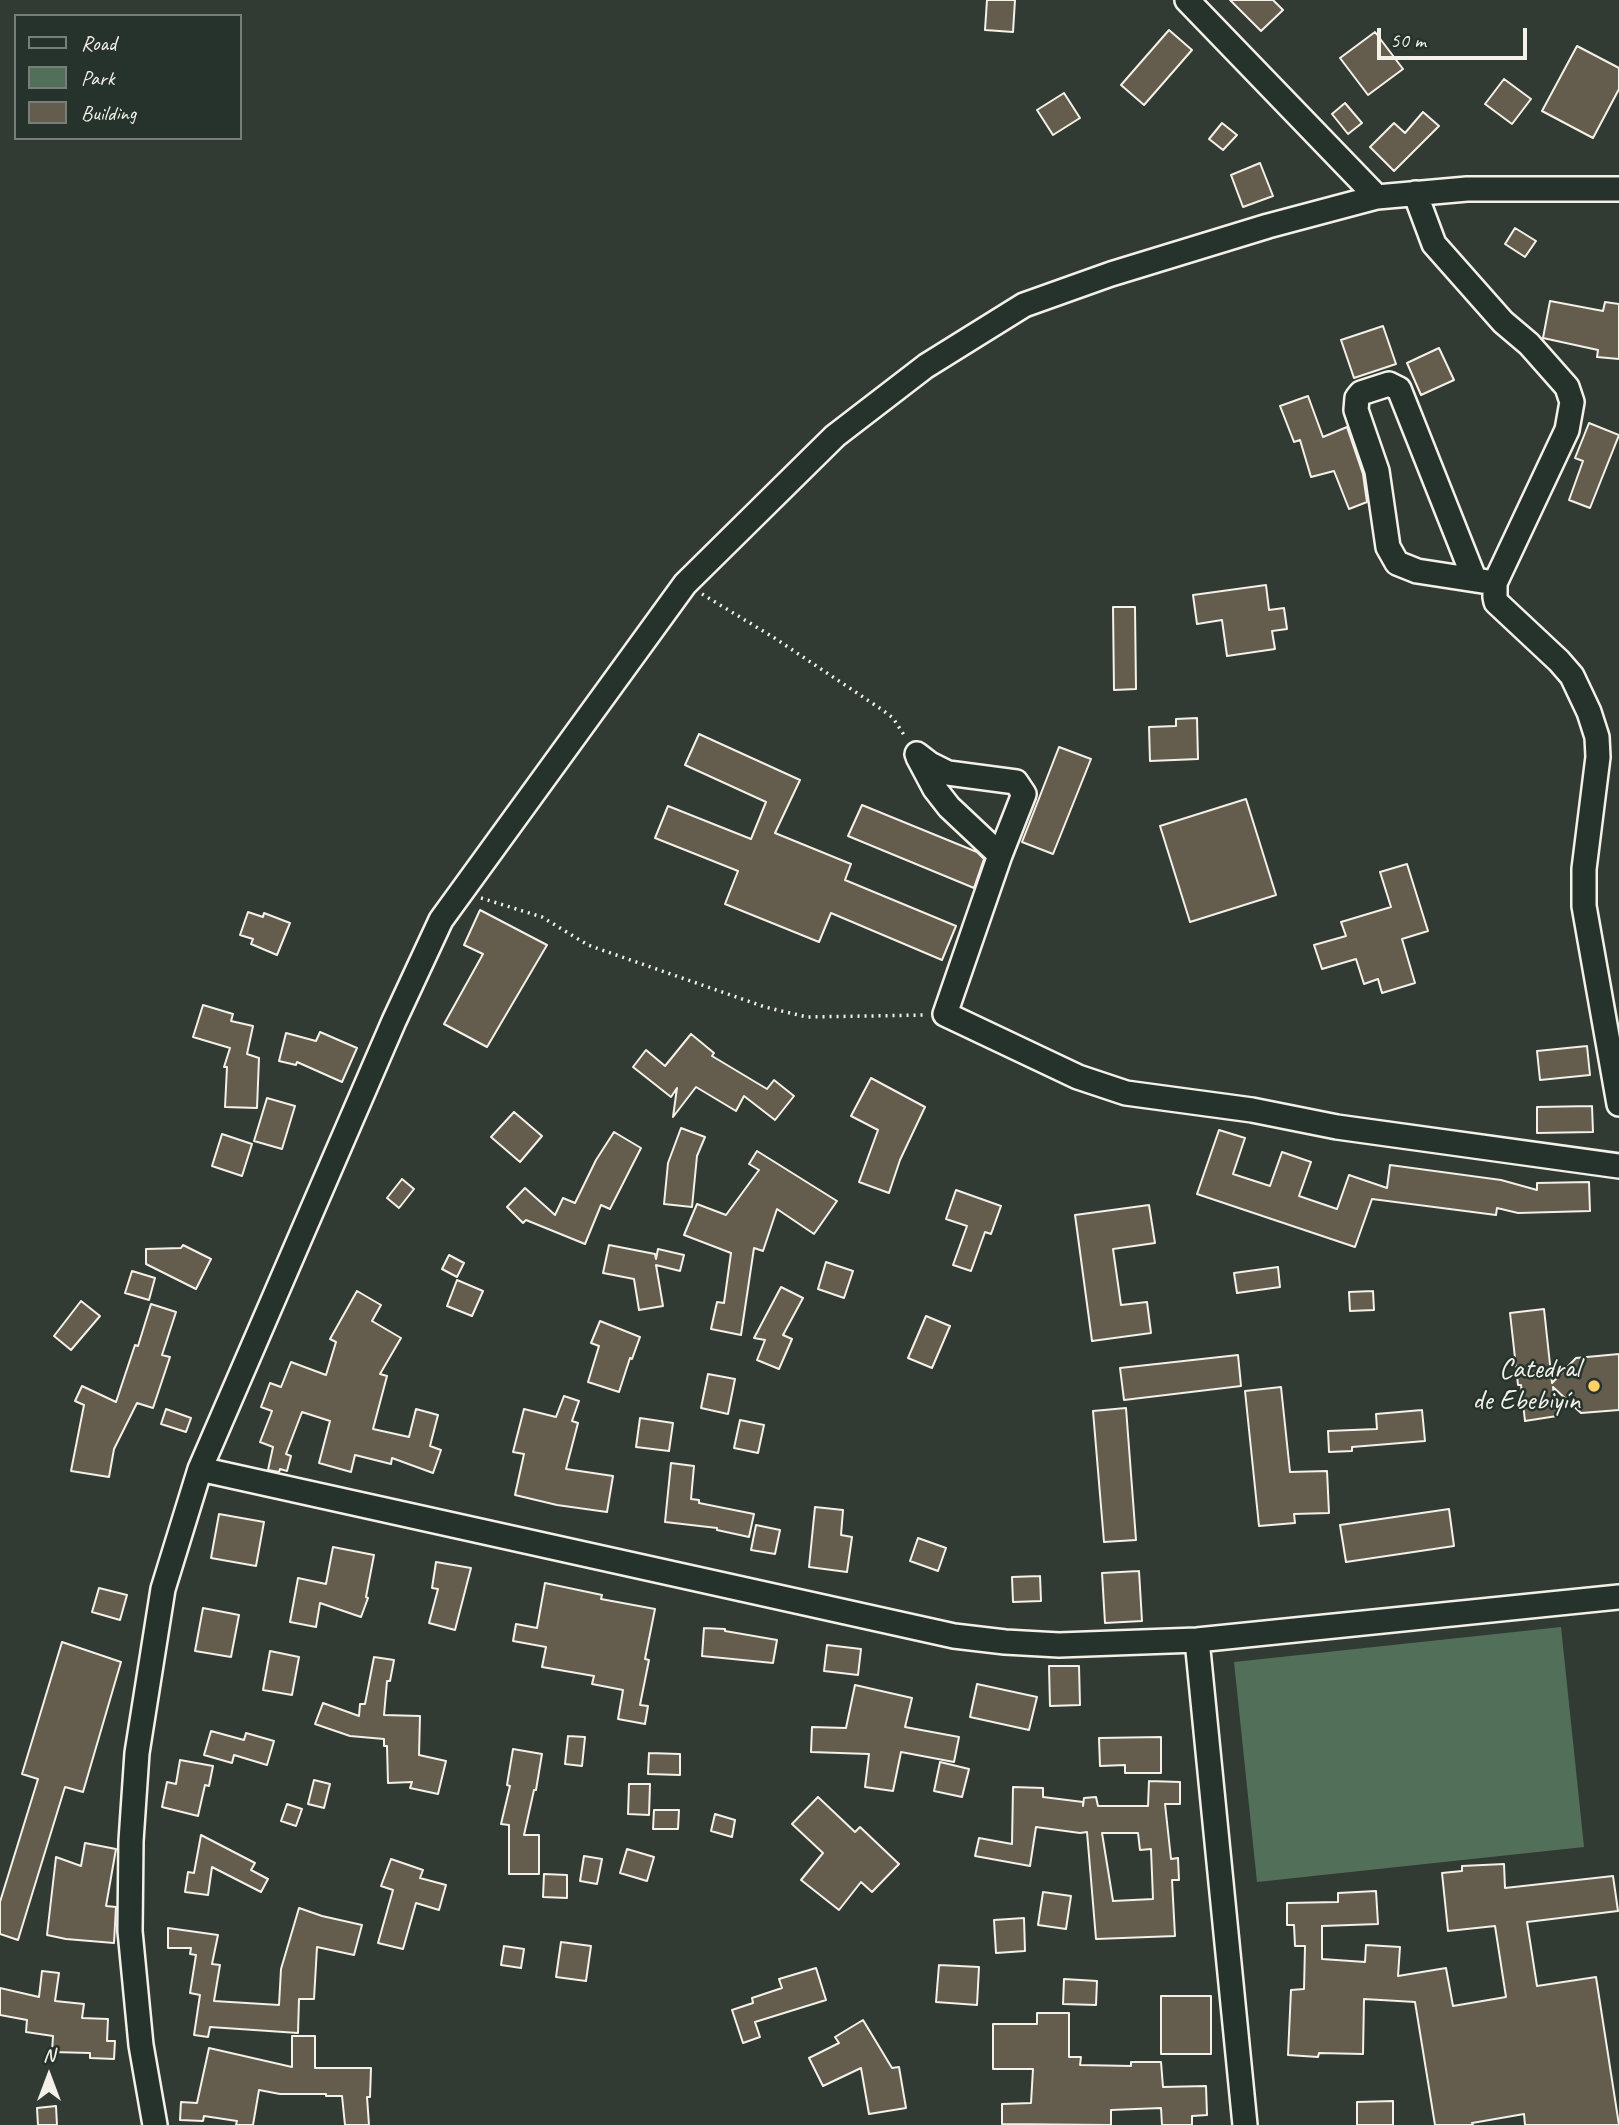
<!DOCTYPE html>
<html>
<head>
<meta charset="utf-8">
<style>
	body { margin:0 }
	#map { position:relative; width:1619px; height:2125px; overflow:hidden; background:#323b33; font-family:Caveat,sans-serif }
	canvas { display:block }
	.legend { position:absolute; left:14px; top:14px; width:228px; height:126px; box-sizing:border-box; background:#26332d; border:2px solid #787f78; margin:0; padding:9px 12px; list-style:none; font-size:21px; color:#f4f1e8 }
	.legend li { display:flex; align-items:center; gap:14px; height:35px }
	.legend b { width:35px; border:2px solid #787f78 }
	.north { position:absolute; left:14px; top:2041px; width:70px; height:70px; -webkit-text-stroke:5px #26332d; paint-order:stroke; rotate:0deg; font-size:19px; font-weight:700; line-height:28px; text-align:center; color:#f4f1e8 }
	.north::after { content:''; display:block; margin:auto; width:24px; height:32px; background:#f4f1e8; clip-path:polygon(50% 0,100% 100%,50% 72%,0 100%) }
	.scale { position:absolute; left:1377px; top:28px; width:150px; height:32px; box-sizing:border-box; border:4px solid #f4f1e8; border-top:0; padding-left:9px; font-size:21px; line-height:24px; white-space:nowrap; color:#f4f1e8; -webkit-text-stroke:5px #26332d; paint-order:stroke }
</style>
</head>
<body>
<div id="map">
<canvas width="1619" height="2125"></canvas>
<ul class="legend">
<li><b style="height:9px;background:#26332d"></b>Road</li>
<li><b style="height:19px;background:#527059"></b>Park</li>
<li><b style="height:19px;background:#645c4d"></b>Building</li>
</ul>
<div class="north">N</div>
<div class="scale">50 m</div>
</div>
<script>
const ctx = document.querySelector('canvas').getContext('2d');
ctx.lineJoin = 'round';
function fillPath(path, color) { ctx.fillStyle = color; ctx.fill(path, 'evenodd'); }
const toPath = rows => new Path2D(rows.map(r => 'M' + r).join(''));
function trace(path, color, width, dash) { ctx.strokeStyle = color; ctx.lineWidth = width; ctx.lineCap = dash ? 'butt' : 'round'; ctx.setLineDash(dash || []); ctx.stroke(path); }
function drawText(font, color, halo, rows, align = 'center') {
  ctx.font = font + ' Caveat,sans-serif'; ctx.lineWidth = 5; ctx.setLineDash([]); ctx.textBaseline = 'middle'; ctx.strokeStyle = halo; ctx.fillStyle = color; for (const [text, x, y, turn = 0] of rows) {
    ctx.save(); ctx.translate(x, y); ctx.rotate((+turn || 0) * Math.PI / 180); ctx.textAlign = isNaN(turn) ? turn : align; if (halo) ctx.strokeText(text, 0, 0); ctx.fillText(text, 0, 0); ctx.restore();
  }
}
fillPath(toPath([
	[1561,1627,1584,1847,1257,1882,1234,1662]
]), '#527059');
const building = toPath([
	[987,0,1015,0,1013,32,985,30,987,0],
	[1230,0,1273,0,1283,10,1261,31,1230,0],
	[1169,30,1192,50,1144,105,1121,85,1169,30],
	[1375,32,1403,69,1368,95,1340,58,1375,32],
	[1577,46,1619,68,1619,89,1593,138,1542,111,1577,46],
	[1504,79,1531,99,1512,124,1485,104,1504,79],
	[1064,93,1080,118,1053,135,1037,110,1064,93],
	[1345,103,1362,123,1348,134,1332,114,1345,103],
	[1423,112,1439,126,1394,171,1370,147,1394,123,1405,133,1423,112],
	[1222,123,1237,135,1223,150,1209,139,1222,123],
	[1260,163,1273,196,1243,207,1231,175,1260,163],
	[1515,228,1536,241,1525,257,1505,244,1515,228],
	[1550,301,1603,311,1605,302,1619,304,1619,359,1597,357,1598,350,1543,338,1550,301],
	[1383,326,1396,364,1354,378,1341,340,1383,326],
	[1439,348,1454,380,1421,395,1407,363,1439,348],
	[1308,396,1323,437,1347,427,1363,474,1367,502,1349,509,1334,471,1311,477,1300,440,1294,442,1280,406,1308,396],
	[1589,423,1619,435,1590,508,1569,500,1583,461,1575,458,1589,423],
	[1266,585,1269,610,1284,608,1287,629,1272,631,1275,649,1227,656,1222,620,1197,624,1193,595,1266,585],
	[1113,607,1135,607,1136,689,1114,690,1113,607],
	[1197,718,1198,759,1150,761,1149,727,1176,726,1176,719,1197,718],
	[699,734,800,780,775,833,851,864,845,880,956,926,942,960,831,913,819,942,725,904,738,871,655,838,668,806,751,839,766,802,685,765,699,734],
	[1059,747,1091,759,1053,854,1022,842,1059,747],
	[1246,799,1276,895,1190,922,1160,826,1246,799],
	[862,805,977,852,984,859,974,888,848,836,862,805],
	[1407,864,1428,931,1402,939,1415,983,1382,993,1378,979,1364,984,1356,959,1322,969,1314,945,1346,936,1341,922,1391,907,1380,872,1407,864],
	[480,910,547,945,487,1047,444,1024,483,954,464,945,480,910],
	[248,912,263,917,264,913,290,923,277,955,251,944,253,939,240,935,248,912],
	[203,1005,233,1014,231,1021,253,1026,247,1054,259,1058,257,1108,225,1107,227,1067,224,1067,230,1048,193,1037,203,1005],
	[320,1032,357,1048,342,1082,297,1062,296,1065,279,1061,286,1033,316,1041,320,1032],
	[691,1034,714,1053,712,1056,767,1089,774,1080,794,1096,775,1120,744,1096,736,1111,696,1087,673,1117,677,1088,671,1097,633,1067,646,1050,665,1066,691,1034],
	[1587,1046,1590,1075,1540,1080,1537,1051,1587,1046],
	[871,1078,925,1107,900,1160,889,1193,859,1182,878,1130,851,1116,871,1078],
	[267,1098,295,1106,282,1149,254,1141,267,1098],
	[1592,1106,1593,1132,1537,1133,1537,1107,1592,1106],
	[514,1112,542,1136,520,1162,491,1137,514,1112],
	[681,1128,705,1137,697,1156,692,1207,664,1204,668,1163,681,1128],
	[1219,1130,1245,1138,1233,1174,1270,1186,1282,1152,1311,1162,1299,1196,1337,1209,1349,1175,1387,1188,1390,1165,1501,1180,1537,1190,1537,1183,1589,1182,1590,1211,1518,1213,1497,1208,1496,1215,1372,1199,1355,1247,1197,1194,1219,1130],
	[614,1132,641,1148,610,1209,601,1205,585,1244,526,1220,523,1223,507,1207,525,1188,555,1215,563,1198,575,1203,596,1160,614,1132],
	[222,1134,252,1144,242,1176,212,1166,222,1134],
	[757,1151,837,1201,814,1234,777,1209,763,1251,754,1248,741,1335,711,1329,717,1302,724,1303,731,1253,684,1235,697,1204,726,1215,759,1170,749,1164,757,1151],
	[402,1179,414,1189,399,1208,387,1198,402,1179],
	[956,1190,1001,1206,991,1234,985,1232,971,1271,953,1265,967,1226,946,1219,956,1190],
	[1149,1205,1155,1243,1113,1249,1121,1305,1147,1302,1151,1333,1092,1341,1075,1215,1149,1205],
	[183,1245,211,1259,196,1289,146,1264,146,1249,181,1248,183,1245],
	[609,1245,655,1254,656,1259,658,1249,684,1255,680,1271,656,1265,663,1306,639,1310,634,1279,603,1273,609,1245],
	[449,1255,464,1263,457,1277,442,1269,449,1255],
	[826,1262,853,1271,844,1298,818,1289,826,1262],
	[1278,1267,1280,1287,1237,1293,1234,1273,1278,1267],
	[132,1271,155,1278,149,1300,125,1293,132,1271],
	[457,1280,483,1291,472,1316,447,1306,457,1280],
	[781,1287,803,1298,783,1335,792,1339,779,1369,757,1360,765,1340,754,1338,781,1287],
	[357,1291,381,1305,372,1321,401,1338,380,1374,387,1376,373,1429,409,1437,416,1409,438,1415,430,1446,441,1450,433,1473,392,1458,391,1464,355,1455,351,1472,319,1463,330,1421,302,1412,286,1454,291,1456,287,1471,280,1469,279,1472,268,1470,273,1447,260,1442,272,1411,261,1407,270,1383,281,1387,291,1362,326,1375,336,1342,330,1339,357,1291],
	[1373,1291,1374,1310,1350,1311,1349,1292,1373,1291],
	[81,1301,100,1316,71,1350,54,1336,81,1301],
	[151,1304,176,1312,162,1355,170,1357,153,1408,137,1403,114,1449,109,1477,71,1471,84,1405,75,1401,82,1386,116,1402,135,1345,138,1346,151,1304],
	[1544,1309,1552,1383,1576,1358,1619,1354,1619,1410,1581,1413,1553,1387,1557,1416,1525,1421,1521,1385,1518,1385,1510,1313,1544,1309],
	[926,1316,950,1326,932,1368,908,1358,926,1316],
	[600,1321,640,1337,632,1359,630,1358,619,1392,588,1382,599,1346,591,1343,600,1321],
	[1238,1355,1241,1386,1124,1400,1120,1368,1238,1355],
	[708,1374,735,1379,728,1414,701,1408,708,1374],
	[1281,1387,1290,1472,1327,1471,1329,1513,1294,1514,1295,1523,1259,1526,1245,1391,1281,1387],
	[564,1396,579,1401,572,1421,578,1423,566,1469,613,1476,607,1512,557,1505,515,1495,524,1454,513,1452,524,1409,556,1417,564,1396],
	[1126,1408,1136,1540,1104,1542,1093,1411,1126,1408],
	[166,1409,191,1418,186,1432,161,1424,166,1409],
	[1422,1410,1425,1441,1352,1447,1352,1451,1329,1452,1328,1431,1377,1429,1376,1414,1422,1410],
	[640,1418,673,1423,669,1451,636,1447,640,1418],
	[740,1420,764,1425,758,1453,734,1448,740,1420],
	[671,1463,694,1466,691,1499,699,1500,699,1503,754,1514,749,1537,717,1530,717,1528,665,1522,671,1463],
	[815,1507,843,1510,841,1535,852,1537,847,1572,809,1567,815,1507],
	[1449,1509,1454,1546,1346,1562,1340,1525,1449,1509],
	[219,1514,264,1522,256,1566,211,1558,219,1514],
	[756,1525,780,1530,775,1554,751,1550,756,1525],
	[918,1538,946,1548,938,1571,910,1561,918,1538],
	[333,1547,374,1555,366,1597,368,1598,361,1617,320,1603,316,1627,290,1622,298,1578,326,1584,333,1547],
	[436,1562,471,1568,455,1630,429,1623,438,1589,432,1588,436,1562],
	[1139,1571,1142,1621,1105,1623,1102,1573,1139,1571],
	[1040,1576,1041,1601,1013,1602,1012,1577,1040,1576],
	[545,1583,602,1595,601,1599,655,1609,645,1659,649,1660,640,1705,648,1706,645,1724,618,1719,623,1690,592,1684,594,1676,542,1667,546,1647,513,1641,516,1624,537,1628,545,1583],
	[99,1588,127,1595,120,1620,92,1612,99,1588],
	[203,1608,239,1615,231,1657,195,1651,203,1608],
	[704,1628,725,1629,725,1631,777,1640,773,1663,702,1656,704,1628],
	[62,1642,121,1662,83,1792,65,1787,18,1940,0,1934,0,1902,38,1779,22,1774,62,1642],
	[827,1645,861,1649,858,1675,824,1671,827,1645],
	[270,1651,299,1657,292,1695,263,1690,270,1651],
	[374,1657,394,1660,390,1681,387,1681,384,1715,420,1716,419,1755,446,1761,438,1794,410,1788,412,1782,388,1783,387,1746,384,1746,384,1739,350,1736,315,1724,323,1703,359,1716,360,1704,365,1704,374,1657],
	[1049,1666,1079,1666,1080,1705,1050,1706,1049,1666],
	[977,1684,1037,1697,1029,1730,970,1717,977,1684],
	[855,1685,912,1698,905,1727,959,1737,954,1762,901,1752,893,1791,865,1787,869,1754,811,1752,812,1727,846,1728,855,1685],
	[211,1731,244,1740,246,1733,274,1741,267,1765,234,1755,232,1763,204,1755,211,1731],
	[568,1736,585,1737,582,1766,565,1764,568,1736],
	[1161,1737,1161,1773,1125,1773,1125,1765,1100,1766,1099,1738,1161,1737],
	[513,1749,542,1754,536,1790,534,1790,524,1835,539,1835,539,1874,509,1874,509,1825,501,1824,510,1786,507,1785,513,1749],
	[649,1753,680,1754,680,1775,648,1774,649,1753],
	[180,1760,213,1766,209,1786,205,1785,198,1816,162,1807,167,1782,176,1784,180,1760],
	[940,1762,969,1769,962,1797,934,1791,940,1762],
	[314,1780,330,1784,324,1808,308,1804,314,1780],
	[1149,1781,1180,1782,1180,1804,1165,1804,1171,1859,1178,1858,1179,1880,1172,1880,1175,1936,1096,1939,1087,1832,1080,1833,1036,1827,1030,1866,975,1856,979,1838,1012,1844,1013,1787,1043,1788,1043,1797,1083,1802,1083,1806,1084,1798,1096,1797,1098,1806,1148,1806,1149,1781],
	[1102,1833,1138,1833,1140,1850,1151,1849,1153,1899,1113,1901,1102,1833],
	[629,1784,650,1784,649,1815,628,1814,629,1784],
	[818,1797,855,1832,860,1827,899,1864,872,1892,861,1882,839,1910,801,1880,823,1853,792,1824,818,1797],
	[287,1804,302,1809,296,1826,281,1821,287,1804],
	[654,1810,679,1810,678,1829,653,1829,654,1810],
	[715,1814,735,1820,732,1837,711,1831,715,1814],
	[201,1835,255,1863,251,1870,268,1879,261,1892,212,1867,208,1895,185,1892,188,1872,194,1873,201,1835],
	[85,1843,116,1849,106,1906,116,1907,114,1943,66,1939,47,1935,56,1857,81,1866,85,1843],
	[627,1849,654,1857,647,1881,620,1873,627,1849],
	[584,1856,602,1859,597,1884,580,1881,584,1856],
	[391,1859,423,1870,420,1878,446,1885,439,1910,416,1903,403,1949,378,1943,393,1890,381,1886,391,1859],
	[1504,1864,1505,1888,1613,1876,1618,1911,1527,1922,1537,1986,1596,1977,1619,2125,1525,2125,1524,2114,1472,2123,1473,2125,1435,2125,1415,2002,1364,1999,1363,2054,1319,2053,1318,2057,1288,2055,1291,1990,1304,1989,1305,1946,1295,1946,1294,1925,1287,1925,1287,1903,1338,1902,1338,1893,1376,1891,1378,1924,1322,1926,1322,1959,1365,1962,1366,1945,1400,1947,1398,1976,1446,1968,1453,2006,1506,1997,1495,1926,1448,1931,1442,1873,1462,1871,1462,1866,1504,1864],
	[544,1874,567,1875,567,1898,543,1897,544,1874],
	[1043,1892,1071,1896,1066,1929,1038,1925,1043,1892],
	[299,1908,322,1916,362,1925,354,1955,317,1947,314,1999,299,1999,298,2033,210,2027,208,2037,194,2035,200,1995,190,1993,196,1955,190,1954,191,1948,168,1948,168,1928,218,1935,212,1964,220,1965,214,2001,279,2005,281,1969,299,1908],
	[1024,1918,1025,1951,996,1953,994,1920,1024,1918],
	[561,1942,591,1946,586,1981,556,1977,561,1942],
	[504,1946,524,1949,521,1968,501,1965,504,1946],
	[939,1965,979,1967,977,2005,936,2002,939,1965],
	[816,1968,826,2000,755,2022,760,2037,743,2043,732,2010,753,2003,752,1998,782,1988,779,1979,816,1968],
	[42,1971,59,1973,55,2001,84,2004,82,2018,108,2019,107,2041,115,2041,114,2059,90,2058,90,2053,52,2052,53,2036,26,2032,27,2020,0,2015,0,1988,39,1997,42,1971],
	[1064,1979,1097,1981,1096,2005,1063,2004,1064,1979],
	[1161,1996,1211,1996,1211,2054,1161,2054,1161,1996],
	[1037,2013,1069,2013,1069,2057,1081,2057,1080,2065,1131,2066,1131,2062,1161,2062,1163,2087,1206,2086,1207,2115,1192,2116,1192,2125,1162,2125,1161,2108,1111,2110,1111,2125,1002,2124,1002,2104,1031,2103,1033,2069,993,2069,993,2024,1037,2024,1037,2013],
	[863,2020,892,2068,899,2067,906,2108,869,2114,861,2068,823,2086,809,2058,839,2043,835,2037,863,2020],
	[292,2036,315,2036,315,2068,371,2068,370,2097,367,2097,369,2125,345,2125,342,2096,326,2096,326,2094,280,2094,259,2090,253,2125,236,2125,237,2121,204,2116,203,2121,180,2120,181,2102,197,2103,209,2048,292,2067,292,2036],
	[1393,2101,1393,2125,1357,2125,1357,2102,1393,2101],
	[56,2106,57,2125,38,2125,37,2108,56,2106]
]);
fillPath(building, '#645c4d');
trace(building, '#f4f1e8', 2);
const minor = toPath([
	[1187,0,1377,197],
	[1415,193,1434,244,1503,322,1529,344,1567,387,1572,402,1567,430,1495,583,1495,597,1496,602,1559,661,1572,676,1589,712,1597,737,1598,757,1584,869,1584,906,1619,1104],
	[1474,578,1399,389,1389,384,1361,393,1357,398,1356,410,1377,471,1388,547,1397,563,1417,571,1495,583],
	[917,754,930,764,948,773,1016,782,1024,794,1000,855,945,1014,1078,1077,1126,1093,1252,1110,1337,1127,1619,1166],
	[918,757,935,789,949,807,1000,855],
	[200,1469,954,1636,1005,1642,1059,1645,1197,1640,1619,1597],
	[1197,1640,1245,2125],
	[155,2125,141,2045,130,1931,131,1841,137,1753,163,1589,200,1469,394,1021,441,920,685,584,835,436,926,366,1024,305,1111,274,1268,226,1377,197,1467,189,1619,189]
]);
trace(minor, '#f4f1e8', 28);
trace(toPath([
	[702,594,773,637,881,709,893,718,906,738],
	[481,898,542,917,588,945,602,950,765,1007,807,1017,927,1015]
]), '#f4f1e8', 3.5, [2, 5]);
trace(minor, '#26332d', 23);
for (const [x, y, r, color] of [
	[1594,1386,7,"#ffd166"]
]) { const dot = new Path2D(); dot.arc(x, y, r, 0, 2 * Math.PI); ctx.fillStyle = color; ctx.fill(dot); trace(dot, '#26332d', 2.5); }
drawText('28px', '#f4f1e8', '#26332d', [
	["Catedral",1580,1370],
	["de Ebebiyín",1580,1402]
], 'right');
</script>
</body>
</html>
